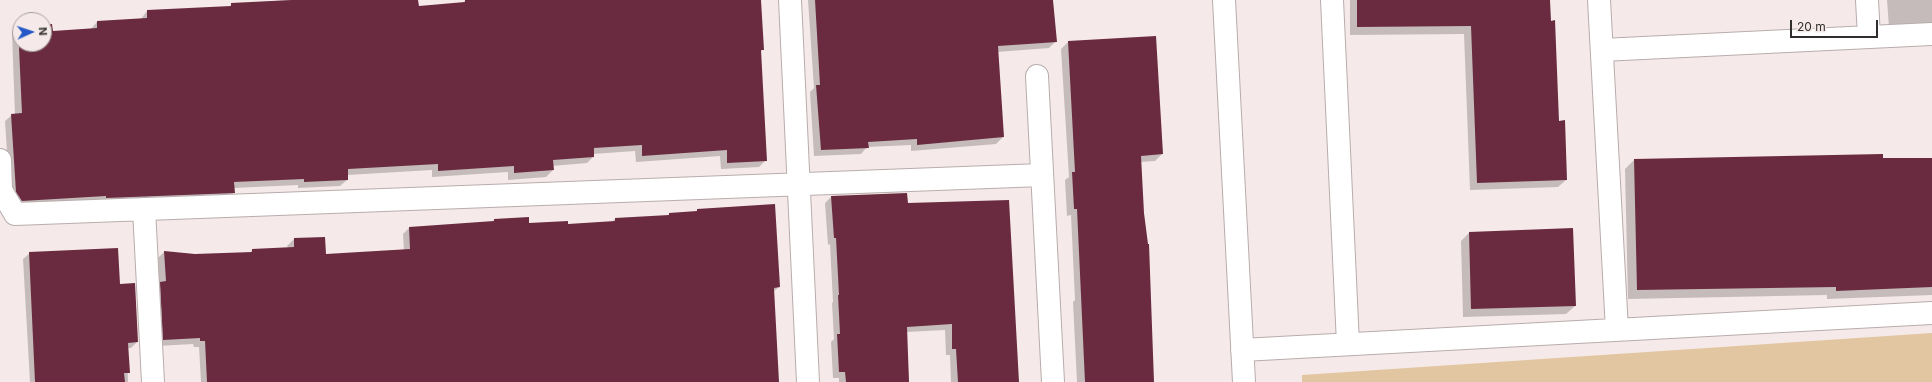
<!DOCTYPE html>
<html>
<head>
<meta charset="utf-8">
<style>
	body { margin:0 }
	#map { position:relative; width:1932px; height:382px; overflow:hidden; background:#f5eae9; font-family:Inter,sans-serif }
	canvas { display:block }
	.north { position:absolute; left:12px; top:12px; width:40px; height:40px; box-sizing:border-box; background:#f5eae9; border:1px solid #a79e9e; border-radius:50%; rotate:87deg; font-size:11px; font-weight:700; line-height:16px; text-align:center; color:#312d2d }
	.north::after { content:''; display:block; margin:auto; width:14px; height:18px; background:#2558c6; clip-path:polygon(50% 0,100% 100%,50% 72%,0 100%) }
	.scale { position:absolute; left:1790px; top:20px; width:88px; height:18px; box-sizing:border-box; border:2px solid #312d2d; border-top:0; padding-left:5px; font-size:12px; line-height:14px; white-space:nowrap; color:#312d2d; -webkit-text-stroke:3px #f5eae9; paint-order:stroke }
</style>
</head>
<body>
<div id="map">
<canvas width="1932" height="382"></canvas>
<div class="north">N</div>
<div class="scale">20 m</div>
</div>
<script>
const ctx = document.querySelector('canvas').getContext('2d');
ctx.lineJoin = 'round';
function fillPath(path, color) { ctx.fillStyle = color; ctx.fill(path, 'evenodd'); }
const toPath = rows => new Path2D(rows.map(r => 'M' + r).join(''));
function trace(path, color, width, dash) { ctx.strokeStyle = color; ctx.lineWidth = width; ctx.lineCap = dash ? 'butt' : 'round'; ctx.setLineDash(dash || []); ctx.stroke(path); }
fillPath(toPath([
	[1932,333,1932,382,1302,382,1302,375]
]), '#e1c6a1');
fillPath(toPath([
	[290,0,417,0,418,7,462,3,465,1,475,0,760,0,763,49,760,53,766,160,759,167,721,169,720,156,636,162,635,151,593,154,593,157,587,163,552,166,553,170,546,177,508,180,508,172,432,177,432,170,347,175,347,180,340,186,298,188,298,185,234,188,234,193,227,199,15,207,10,198,5,121,12,115,15,115,12,33,19,27,20,44,44,44,44,25,52,32,90,30,97,22,141,19,147,11,228,8,232,4],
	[808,0,1052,0,1056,41,1049,48,997,52,1003,137,996,144,911,151,911,145,867,147,861,154,814,156,810,92,814,88],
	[1350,0,1549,0,1558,122,1566,180,1558,187,1470,190,1464,34,1350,35],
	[1887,0,1932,0,1932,25,1889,27],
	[1068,42,1162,154,1155,161,1140,162,1153,382,1077,382,1073,302,1075,300,1071,215,1067,216,1065,180,1069,177,1061,49],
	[1932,159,1932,295,1827,299,1827,295,1628,299,1625,169,1634,160],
	[832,196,907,204,1018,382,951,382,950,355,946,355,945,330,906,332,909,382,839,382,839,378,833,378,831,342,834,339,832,303,833,302,830,244,828,245,825,203],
	[698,210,779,287,773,292,778,382,201,382,199,347,194,347,193,344,157,346,154,289,159,284,158,258,164,252,195,255,250,253,252,250,288,248,287,246,294,239,325,255,404,251,403,234,409,228,492,222,494,220,528,224,567,225,612,222,615,219,667,216,670,214,695,212],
	[1469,233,1575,306,1566,314,1463,317,1461,241],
	[30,253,119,285,137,342,131,348,127,348,128,382,30,382,23,259]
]), '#0003');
fillPath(toPath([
	[292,0,418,0,419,6,465,2,465,0,761,0,764,50,761,50,767,161,727,163,727,150,642,156,642,145,594,148,594,157,553,160,554,170,514,173,514,166,438,171,438,164,348,169,348,180,304,182,304,179,234,182,235,193,106,198,106,196,22,201,16,192,11,114,22,113,18,26,20,26,20,44,44,44,44,24,52,24,53,31,97,28,97,21,147,18,147,10,231,6,231,3],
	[815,0,1053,0,1057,42,998,46,1004,137,917,145,917,139,868,142,869,148,821,150,816,85,820,85],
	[1357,0,1550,0,1551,21,1555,20,1559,121,1565,120,1567,180,1477,183,1471,26,1357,27],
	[1156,36,1163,154,1141,156,1144,213,1148,244,1149,244,1154,382,1085,382,1077,209,1074,209,1072,172,1075,172,1068,41],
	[1883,154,1883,158,1932,158,1932,287,1836,291,1836,287,1637,290,1634,159],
	[907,193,908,203,1009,200,1019,382,958,382,956,349,952,349,952,324,907,327,909,382,846,382,845,372,839,372,837,334,840,334,838,295,839,295,836,238,834,238,831,196],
	[775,204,780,287,774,288,779,382,207,382,205,341,200,341,200,338,163,340,160,282,166,281,164,251,195,254,252,252,252,249,294,247,294,238,325,237,326,254,410,249,409,227,494,221,494,219,529,217,529,223,568,221,568,224,615,221,615,218,669,215,669,213,697,211,697,209],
	[1573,228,1576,306,1471,309,1469,232],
	[118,248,120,284,135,283,138,342,128,343,130,373,124,373,125,382,35,382,29,252]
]), '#6a2b41');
const minor = toPath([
	[790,0,808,382],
	[1224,0,1244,382],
	[1332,0,1348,344],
	[1599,0,1617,330],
	[1867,0,1869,37],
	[1602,50,1932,34],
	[1037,76,1053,382],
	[0,160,1,190,15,214,1042,175],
	[144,209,153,382],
	[1242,350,1932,313]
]);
trace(minor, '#b8adac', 24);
trace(minor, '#fff', 22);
</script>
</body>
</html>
